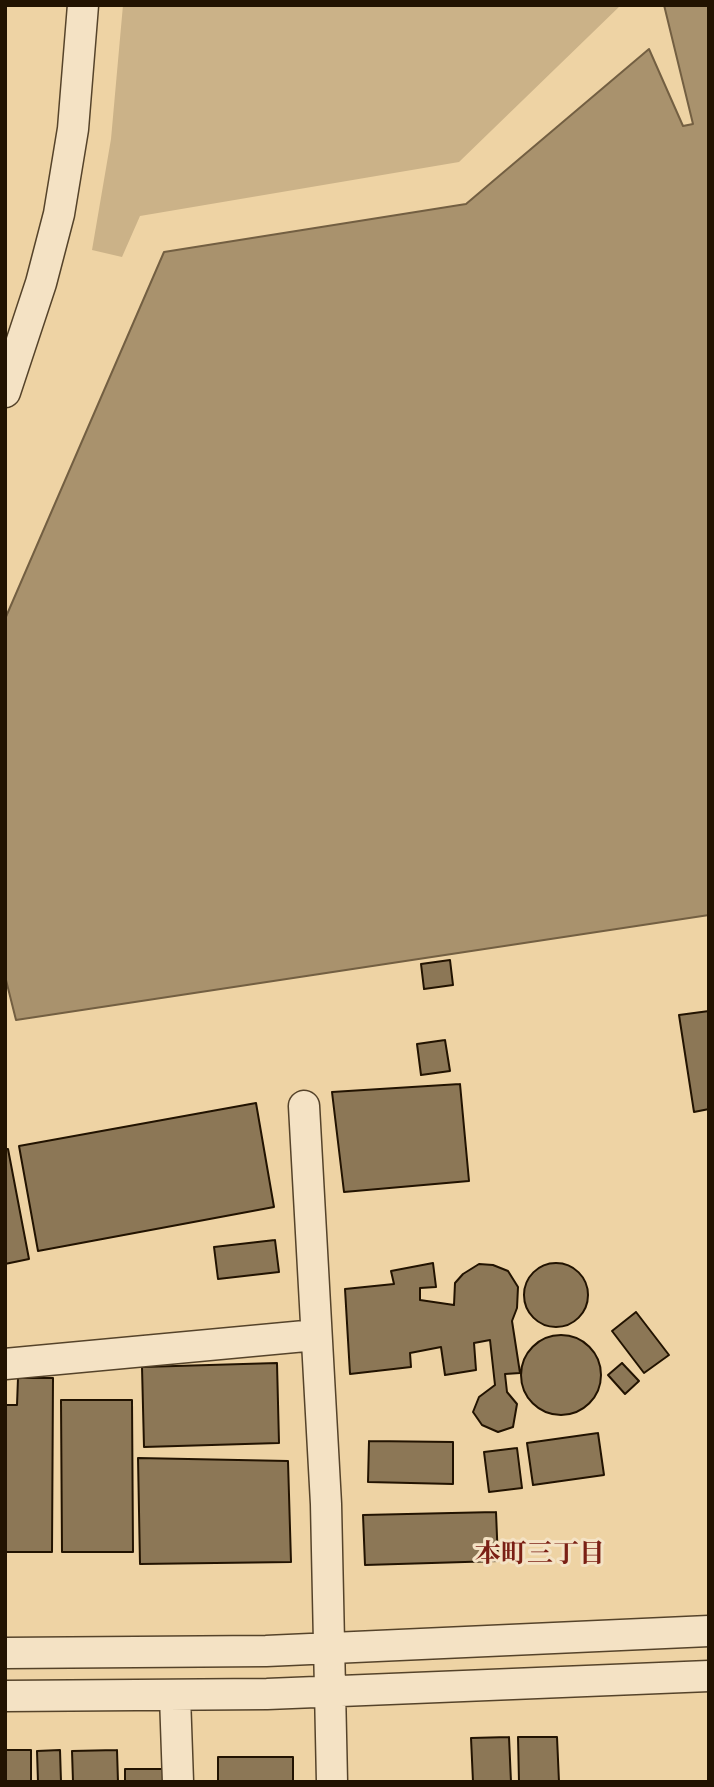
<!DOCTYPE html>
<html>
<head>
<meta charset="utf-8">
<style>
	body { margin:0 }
	#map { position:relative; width:714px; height:1787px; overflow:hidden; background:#eed3a4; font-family:"Gentium Book Plus",serif }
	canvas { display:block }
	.frame { position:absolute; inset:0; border:7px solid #221301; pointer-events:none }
</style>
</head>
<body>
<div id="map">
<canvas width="714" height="1787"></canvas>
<div class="frame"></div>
</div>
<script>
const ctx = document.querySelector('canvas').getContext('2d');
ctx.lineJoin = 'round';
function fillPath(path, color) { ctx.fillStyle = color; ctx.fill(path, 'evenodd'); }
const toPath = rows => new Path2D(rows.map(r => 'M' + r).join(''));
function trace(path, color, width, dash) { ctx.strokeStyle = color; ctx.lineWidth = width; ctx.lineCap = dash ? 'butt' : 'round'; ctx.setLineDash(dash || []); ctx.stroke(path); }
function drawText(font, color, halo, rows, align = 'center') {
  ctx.font = font + ' "Gentium Book Plus","Noto Serif JP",serif'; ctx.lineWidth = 6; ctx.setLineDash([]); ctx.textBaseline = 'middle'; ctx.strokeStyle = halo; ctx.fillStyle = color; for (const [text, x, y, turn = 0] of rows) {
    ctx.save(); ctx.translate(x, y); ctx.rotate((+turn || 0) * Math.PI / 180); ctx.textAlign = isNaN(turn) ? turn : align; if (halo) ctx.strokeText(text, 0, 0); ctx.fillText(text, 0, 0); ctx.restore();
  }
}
fillPath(toPath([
	[123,5,621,5,459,162,140,216,122,257,92,250,111,139]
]), '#cbb288');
const water = toPath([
	[664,5,709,5,709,915,16,1020,5,976,5,619,164,252,466,204,649,49,683,126,693,124,664,5]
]);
fillPath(water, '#a9926d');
trace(water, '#735f42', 2);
const building = toPath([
	[450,960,453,985,424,989,421,964,450,960],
	[709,1011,709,1109,694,1112,679,1015,709,1011],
	[445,1040,450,1071,421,1075,417,1044,445,1040],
	[460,1084,469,1181,344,1192,332,1092,460,1084],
	[256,1103,274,1207,38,1251,19,1146,256,1103],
	[5,1149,8,1149,29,1259,5,1264,5,1149],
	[275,1240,279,1272,218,1279,214,1247,275,1240],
	'524 1295a32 32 0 1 1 64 0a32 32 0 1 1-64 0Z',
	[433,1263,436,1287,420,1288,420,1300,454,1305,455,1283,463,1274,479,1264,493,1265,508,1271,518,1287,517,1308,512,1321,520,1373,505,1374,507,1392,517,1404,513,1427,498,1432,482,1425,473,1412,479,1397,495,1385,490,1340,474,1343,476,1370,445,1375,441,1347,410,1353,411,1367,350,1374,345,1289,394,1284,391,1271,433,1263],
	[636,1312,669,1355,644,1373,612,1331,636,1312],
	'521 1375a40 40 0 1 1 80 0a40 40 0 1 1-80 0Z',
	[277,1363,279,1443,144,1447,142,1367,277,1363],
	[622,1363,639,1381,625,1394,608,1375,622,1363],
	[18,1378,53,1378,52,1552,5,1552,5,1405,17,1405,18,1378],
	[61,1400,132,1400,133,1552,62,1552,61,1400],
	[598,1433,604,1475,533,1485,527,1443,598,1433],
	[369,1441,453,1442,453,1484,368,1482,369,1441],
	[517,1448,522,1488,489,1492,484,1452,517,1448],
	[138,1458,288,1461,291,1562,140,1564,138,1458],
	[496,1512,498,1561,365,1565,363,1515,496,1512],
	[509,1737,511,1782,473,1782,471,1738,509,1737],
	[518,1737,557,1737,559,1782,519,1782,518,1737],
	[5,1750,31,1750,31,1782,5,1782,5,1750],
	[60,1750,61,1782,38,1782,37,1751,60,1750],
	[117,1750,118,1782,73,1782,72,1751,117,1750],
	[218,1757,293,1757,293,1782,218,1782,218,1757],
	[125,1769,164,1769,164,1782,125,1782,125,1769]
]);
fillPath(building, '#8c7756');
trace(building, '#221301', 2);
const minor = toPath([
	[5,392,41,283,59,214,73,129,83,5],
	[304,1106,326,1504,332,1782],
	[5,1364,316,1335],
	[5,1653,266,1651,709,1631],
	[5,1696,267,1694,709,1676],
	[175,1696,178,1782]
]);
trace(minor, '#55432a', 33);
trace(minor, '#f4e2c4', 30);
drawText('bold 26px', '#7a1f14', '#f4e2c4', [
	["本町三丁目",540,1555]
]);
</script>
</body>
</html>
